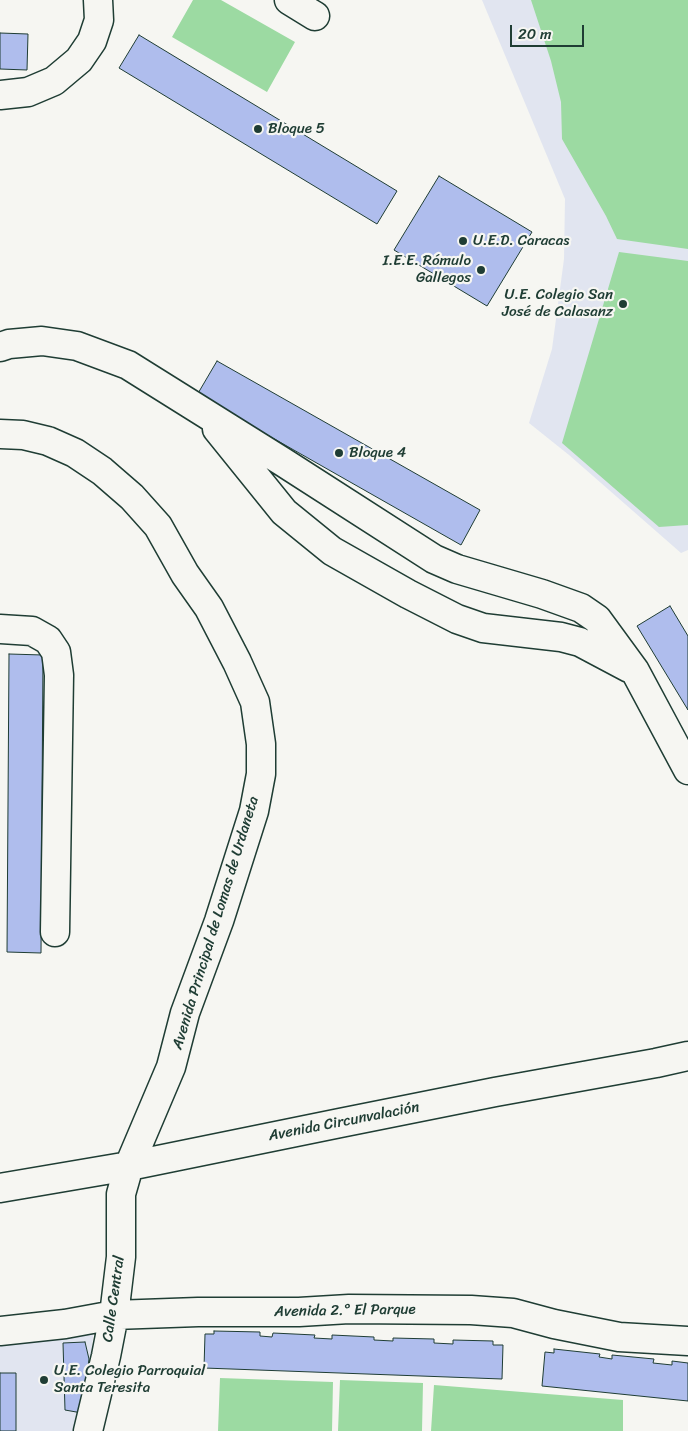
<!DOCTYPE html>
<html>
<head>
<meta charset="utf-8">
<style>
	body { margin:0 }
	#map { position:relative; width:688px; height:1431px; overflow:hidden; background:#f6f6f2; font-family:Sriracha,sans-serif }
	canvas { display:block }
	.scale { position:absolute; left:510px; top:25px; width:74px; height:22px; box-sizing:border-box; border:2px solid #1f3d34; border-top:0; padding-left:6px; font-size:15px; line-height:18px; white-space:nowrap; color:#1f3d34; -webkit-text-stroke:4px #f6f6f2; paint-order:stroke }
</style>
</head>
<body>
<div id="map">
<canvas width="688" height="1431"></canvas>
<div class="scale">20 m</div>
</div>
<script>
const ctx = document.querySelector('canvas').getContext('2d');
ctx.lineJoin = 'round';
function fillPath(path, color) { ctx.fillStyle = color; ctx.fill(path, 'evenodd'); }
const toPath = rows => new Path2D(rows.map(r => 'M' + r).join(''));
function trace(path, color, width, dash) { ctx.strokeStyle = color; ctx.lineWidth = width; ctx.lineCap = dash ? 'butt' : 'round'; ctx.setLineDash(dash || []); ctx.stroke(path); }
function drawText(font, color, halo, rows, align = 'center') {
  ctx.font = font + ' Sriracha,sans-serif'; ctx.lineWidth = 4.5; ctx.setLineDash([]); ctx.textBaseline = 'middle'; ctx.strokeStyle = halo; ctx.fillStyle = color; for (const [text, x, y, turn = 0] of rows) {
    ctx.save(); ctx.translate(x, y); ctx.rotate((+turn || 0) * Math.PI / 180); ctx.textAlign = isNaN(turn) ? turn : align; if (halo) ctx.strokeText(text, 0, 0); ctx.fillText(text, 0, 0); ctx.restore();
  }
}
fillPath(toPath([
	[482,0,688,0,688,550,681,553,569,455,529,423,552,349,564,259,565,199],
	[0,1323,94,1329,82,1431,0,1431]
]), '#e1e5f0');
fillPath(toPath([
	[193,0,221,0,295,42,267,92,172,37],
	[531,0,688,0,688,249,617,239,606,216,562,139,561,102,551,61],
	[619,252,688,261,688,525,659,527,562,443],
	[220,1378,333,1382,332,1431,218,1431],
	[340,1380,423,1383,422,1431,338,1431],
	[434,1385,623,1400,623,1431,431,1431]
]), '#9cdaa2');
const building = toPath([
	[0,33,28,34,27,70,0,69,0,33],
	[139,35,397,191,377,224,119,68,139,35],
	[439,176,532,232,487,306,394,250,439,176],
	[217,361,480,510,461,545,197,395,217,361],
	[670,606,688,636,688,710,637,626,670,606],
	[9,654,43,655,41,953,7,952,9,654],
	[214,1331,260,1332,260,1336,272,1337,273,1333,315,1335,314,1338,332,1339,332,1335,374,1337,374,1340,393,1341,393,1338,434,1339,434,1343,453,1344,453,1340,493,1341,493,1345,503,1345,502,1379,204,1368,205,1334,214,1334,214,1331],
	[85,1342,89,1359,82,1413,65,1410,63,1343,85,1342],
	[554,1349,600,1354,599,1357,612,1359,612,1355,654,1359,653,1363,672,1365,672,1361,688,1363,688,1401,542,1386,545,1352,554,1353,554,1349],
	[0,1373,16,1373,16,1431,0,1431,0,1373]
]);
fillPath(building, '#afbded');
trace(building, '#1f3d34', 1);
const minor = toPath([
	[289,0,315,16],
	[0,95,28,92,54,81,79,60,92,41,99,20,98,0],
	[0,347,9,344,42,341,77,346,128,365,283,462,434,559,457,569,542,594,581,608,597,619,635,671,688,770],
	[217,429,284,512,332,551,408,594,457,619,483,628,561,637,580,642,629,668],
	[0,434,23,435,48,441,75,453,102,471,132,497,158,526,185,574,209,608,237,662,255,702,261,744,261,774,254,811,219,921,185,1013,171,1067,129,1166,121,1194,121,1257,114,1315,106,1356,88,1431],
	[0,629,32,631,48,640,56,652,59,675,55,932],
	[0,1188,129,1166,340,1123,495,1092,656,1063,688,1056],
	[0,1331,65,1324,114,1315,198,1312,299,1312,349,1309,471,1310,513,1313,554,1324,619,1337,688,1341]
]);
trace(minor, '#1f3d34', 31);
trace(minor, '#f6f6f2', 28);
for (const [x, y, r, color] of [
	[258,129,5,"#1f3d34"],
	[463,241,5,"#1f3d34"],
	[481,270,5,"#1f3d34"],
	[623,304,5,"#1f3d34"],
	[339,453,5,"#1f3d34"],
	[44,1380,5,"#1f3d34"]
]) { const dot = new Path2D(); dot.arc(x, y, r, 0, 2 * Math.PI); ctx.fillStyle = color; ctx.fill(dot); trace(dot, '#f6f6f2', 2); }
drawText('15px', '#1f3d34', '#f6f6f2', [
	["Bloque 5",268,129],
	["U.E.D. Caracas",473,241],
	["I.E.E. Rómulo",471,261,"right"],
	["Gallegos",471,278,"right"],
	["U.E. Colegio San",613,295,"right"],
	["José de Calasanz",613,312,"right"],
	["Bloque 4",349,453],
	["U.E. Colegio Parroquial",54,1371],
	["Santa Teresita",54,1388]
], 'left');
drawText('15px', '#1f3d34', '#f6f6f2', [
	["Avenida Principal de Lomas de Urdaneta",216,923,-73],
	["Avenida Circunvalación",344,1122,-11],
	["Calle Central",114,1299,-82],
	["Avenida 2.° El Parque",345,1311,-1]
]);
</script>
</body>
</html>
